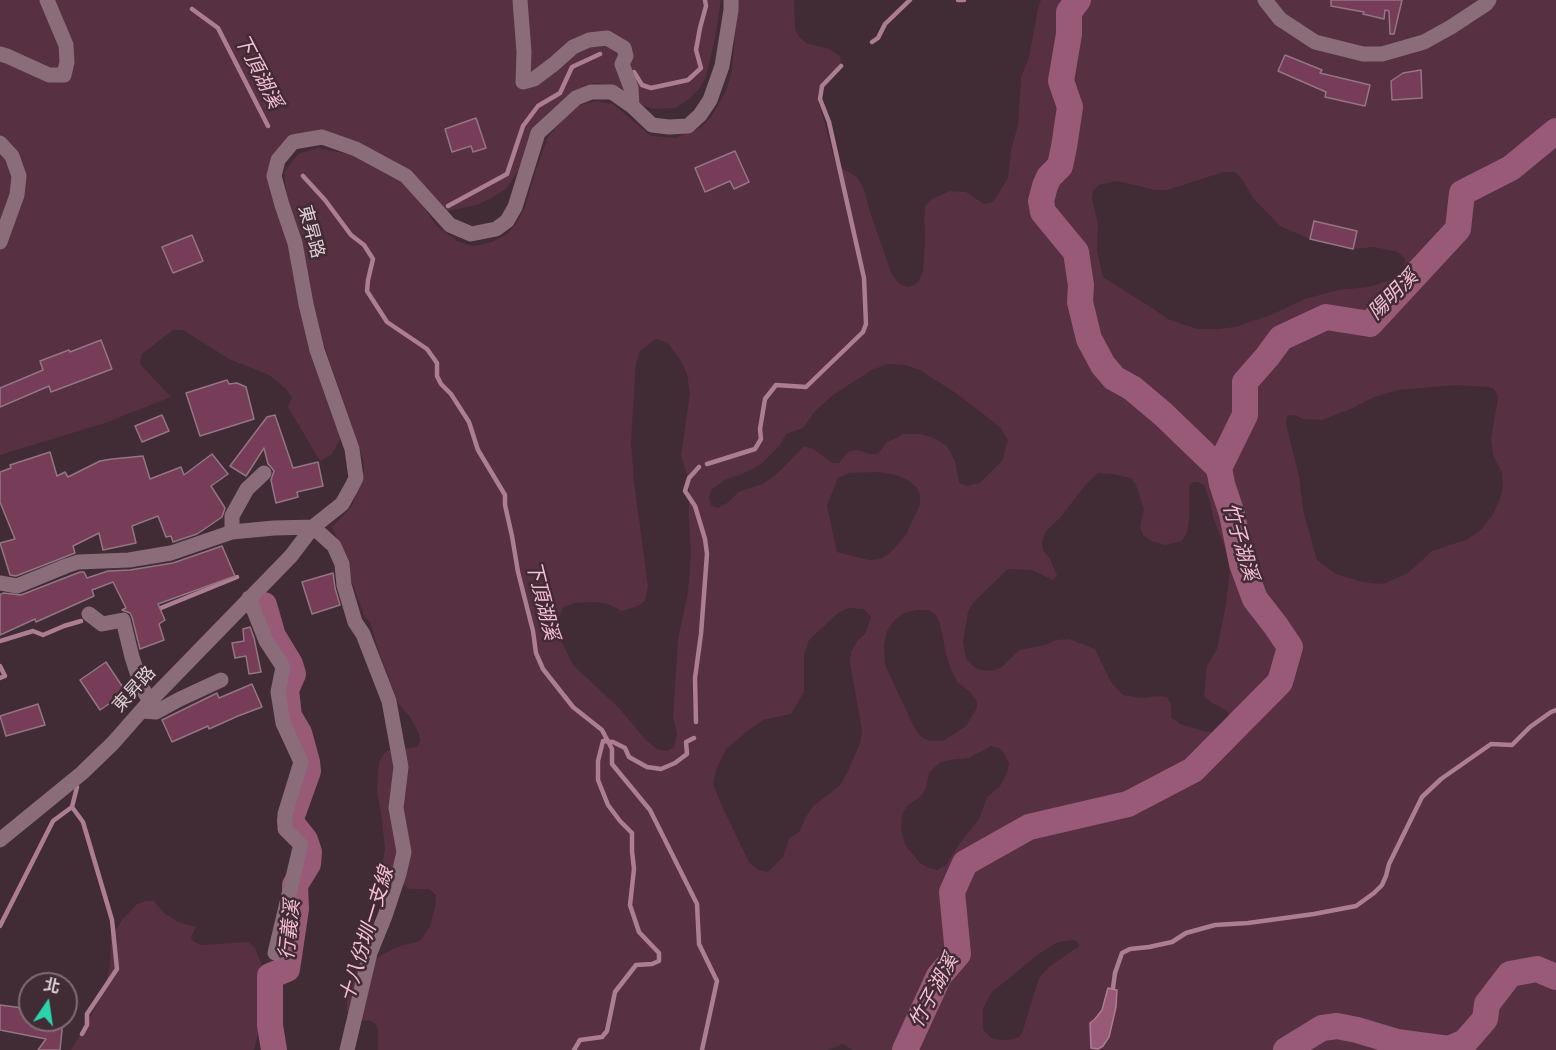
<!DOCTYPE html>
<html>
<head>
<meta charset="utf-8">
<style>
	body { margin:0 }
	#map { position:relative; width:1556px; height:1050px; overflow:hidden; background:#412b34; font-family:Jost,"Noto Sans TC",sans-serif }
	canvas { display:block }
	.north { position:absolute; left:18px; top:972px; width:60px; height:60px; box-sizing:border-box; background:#412b34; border:2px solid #806d74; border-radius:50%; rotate:13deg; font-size:16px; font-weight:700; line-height:24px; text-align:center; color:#decfd5 }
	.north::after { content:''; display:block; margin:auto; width:21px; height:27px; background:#2bd5ac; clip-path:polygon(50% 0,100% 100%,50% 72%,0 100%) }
</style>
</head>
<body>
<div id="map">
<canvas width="1556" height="1050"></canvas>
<div class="north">北</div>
</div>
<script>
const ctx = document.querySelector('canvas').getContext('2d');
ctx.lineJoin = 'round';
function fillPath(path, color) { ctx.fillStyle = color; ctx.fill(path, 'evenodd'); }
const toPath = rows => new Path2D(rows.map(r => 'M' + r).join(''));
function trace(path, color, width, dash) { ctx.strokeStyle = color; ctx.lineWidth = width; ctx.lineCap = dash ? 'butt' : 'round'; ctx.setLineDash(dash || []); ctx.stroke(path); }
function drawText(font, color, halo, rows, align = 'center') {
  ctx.font = font + ' Jost,"Noto Sans TC",sans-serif'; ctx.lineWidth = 5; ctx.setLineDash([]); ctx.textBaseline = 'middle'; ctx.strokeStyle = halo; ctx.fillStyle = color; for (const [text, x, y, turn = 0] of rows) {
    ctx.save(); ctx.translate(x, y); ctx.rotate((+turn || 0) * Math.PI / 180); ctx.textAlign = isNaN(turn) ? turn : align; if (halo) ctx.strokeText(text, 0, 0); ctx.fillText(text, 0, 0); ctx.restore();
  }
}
fillPath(toPath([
	[0,0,721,0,715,39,706,77,699,89,688,100,675,108,654,109,638,104,613,86,595,83,584,86,550,111,537,125,519,169,507,188,494,197,477,205,447,211,337,137,277,152,286,233,341,438,331,455,320,461,288,407,292,398,286,389,269,375,229,359,183,330,173,330,142,354,140,364,171,397,105,423,0,455],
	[738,0,794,0,795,29,799,37,808,44,827,48,840,56,841,60,840,63,822,84,818,93,818,102,823,117,836,165,857,177,864,189,870,212,892,275,900,284,907,287,914,285,918,282,923,271,925,242,924,217,925,206,932,199,950,191,966,192,984,204,993,202,1008,178,1011,150,1018,125,1021,77,1029,57,1038,8,1041,0,1556,0,1556,1050,853,1050,843,1044,827,1050,378,1050,378,1030,375,1023,370,1021,356,1020,350,1017,347,1010,347,999,349,980,356,969,397,947,420,941,430,926,435,907,436,895,429,889,409,889,405,886,389,882,384,879,381,873,385,849,382,820,377,791,379,762,386,751,417,747,420,741,419,734,411,718,398,703,379,652,370,622,364,616,347,568,344,554,332,527,352,506,360,484,364,470,363,459,319,330,293,227,285,183,284,172,298,154,318,148,363,157,396,177,411,189,436,225,457,241,473,246,492,242,507,234,516,224,525,207,536,170,548,137,566,113,579,105,597,101,613,104,651,136,675,138,700,128,711,117,726,91,732,70],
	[1224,172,1235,172,1242,179,1253,198,1280,226,1310,239,1353,249,1374,247,1398,252,1405,259,1404,268,1393,279,1369,287,1338,290,1305,299,1271,315,1235,327,1216,329,1197,329,1168,319,1149,306,1103,277,1097,251,1098,224,1092,199,1093,191,1099,185,1117,181,1155,190,1167,190],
	[656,339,668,343,681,361,687,374,690,393,681,456,689,481,689,521,691,552,688,592,678,639,673,716,677,734,674,747,667,751,657,749,646,740,619,708,573,665,560,638,558,621,563,607,575,603,597,602,610,605,622,611,638,606,645,601,648,586,634,482,631,441,636,364,640,351],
	[888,364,905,365,920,370,957,394,1000,427,1008,440,1002,461,981,482,968,486,959,483,955,461,947,446,934,438,921,434,903,434,886,443,878,454,869,454,858,450,849,451,839,463,833,463,813,449,804,446,779,472,763,484,738,492,729,502,718,508,711,505,709,499,711,490,725,480,742,474,760,465,780,445,786,434,803,428,815,411,833,395,872,370],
	[1456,385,1488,387,1494,389,1497,394,1498,398,1491,439,1493,455,1502,473,1503,485,1501,496,1493,514,1482,529,1468,539,1432,551,1408,573,1383,584,1363,582,1336,574,1317,560,1303,510,1299,476,1286,424,1287,416,1294,415,1303,419,1322,420,1353,408,1372,398,1398,390],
	[878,472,896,475,909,481,916,487,920,494,920,504,906,535,889,554,879,559,869,560,837,552,827,506,838,478,850,473],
	[1098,473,1112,474,1131,478,1136,485,1144,509,1140,526,1143,535,1151,541,1165,545,1182,541,1187,533,1189,519,1189,486,1193,482,1197,482,1204,485,1210,502,1213,517,1225,548,1230,568,1226,605,1217,649,1207,666,1204,696,1212,703,1226,710,1229,714,1227,725,1221,733,1203,731,1180,724,1171,717,1171,704,1167,697,1158,696,1141,698,1123,695,1111,682,1095,649,1069,639,1056,640,1045,645,1019,650,1002,667,992,671,981,670,974,667,966,658,963,642,968,612,973,603,1008,569,1032,570,1053,580,1057,575,1050,559,1043,550,1042,541,1046,531,1060,518,1087,483],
	[849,608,864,609,871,617,865,634,858,640,851,652,850,663,862,730,860,743,848,771,841,784,828,795,814,805,805,818,800,831,789,839,783,857,768,872,758,870,749,862,721,804,713,784,716,770,726,749,749,730,763,720,791,714,804,692,804,655,809,640,838,613],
	[917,610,928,610,936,615,940,624,946,654,951,670,958,683,969,691,977,701,977,708,966,726,943,741,931,741,921,737,914,727,885,665,884,645,887,631,894,621,904,613],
	[991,746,999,748,1004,753,1009,764,1007,773,1000,786,987,797,979,819,960,843,946,865,937,870,929,868,920,863,905,845,901,829,902,815,907,806,921,796,926,788,929,773,939,763,950,760,969,758],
	[1070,940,1077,941,1079,946,1050,966,1039,978,1022,1033,1019,1037,1013,1039,1001,1040,991,1038,987,1034,983,1029,983,1009,991,993,1036,956,1056,943],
	[146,901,154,901,164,913,178,922,196,927,191,938,194,942,202,945,248,942,255,948,261,963,260,998,261,1021,254,1050,71,1050,87,1023,104,990,110,966,111,937,122,920,137,904]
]), '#573042');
const water = toPath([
	[1108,988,1117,990,1116,1007,1109,1037,1103,1046,1098,1049,1091,1048,1090,1023,1095,1019,1102,1010,1108,988]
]);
fillPath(water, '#985a76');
trace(water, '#ad7d92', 1.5);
trace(toPath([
	[958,0,964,0],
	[192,9,218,28,268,126],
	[872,42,878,38,885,24,910,0],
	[634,72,642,85,651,88,688,80,701,68,696,50,700,28,706,6,705,0],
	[303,176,325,200,351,235,364,245,373,259,368,280,367,291,387,322,427,349,437,363,437,376,441,384,451,394,469,422,478,450,505,495,505,505,512,536,518,572,533,631,536,653,543,669,573,707,602,730,612,749,612,764,650,810,697,904,699,944,717,981,702,1050],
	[448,206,507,174,523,126,538,106,560,93,572,67,600,54],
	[707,464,755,449,761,439,760,429,765,399,776,385,806,387,863,332,866,324,864,278,829,122,820,99,822,86,841,66],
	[156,610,237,577],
	[0,641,33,631,43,635,64,626,81,621],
	[0,666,5,676,0,678],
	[696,722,695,678,701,634,707,554,705,539,695,506,685,491,689,478,699,467],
	[72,807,83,822,112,920,117,969,87,1014,87,1025,82,1034],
	[0,926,53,821,72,807,77,787],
	[1113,988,1115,973,1122,953,1130,949,1149,947,1172,942,1186,933,1215,925,1248,923,1314,914,1356,906,1374,893,1382,885,1386,876,1389,864,1422,797,1441,779,1491,744,1512,745,1530,727,1551,712,1556,710],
	[574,1050,580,1040,602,1037,607,1031,615,992,636,965,652,964,659,961,659,953,639,932,630,905,634,869,632,851,632,833,620,821,608,805,598,780,598,761,603,741,613,742,625,748,629,757,647,767,661,769,675,763,687,754,686,742,694,738]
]), '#ad7d92', 4.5);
trace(toPath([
	[1219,468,1245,415,1245,382,1267,357,1281,338,1326,317,1370,324,1458,229,1462,193,1511,168,1556,131],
	[264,605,273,636,290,664,293,674,286,690,289,716,299,733,307,762,308,771,290,821,305,840,309,852,308,864,295,885,296,909,287,969,270,976,270,1025,274,1050],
	[905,1050,939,976,958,954,952,892,965,863,1029,827,1128,804,1193,770,1280,682,1290,647,1276,626,1255,599,1242,564,1232,514,1222,484,1219,468,1163,414,1132,388,1114,378,1103,365,1089,339,1080,302,1081,285,1076,252,1043,212,1041,201,1045,186,1049,177,1060,166,1064,147,1070,107,1061,81,1069,34,1069,12,1078,0],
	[1286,1050,1322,1028,1337,1026,1357,1030,1397,1042,1449,1049,1465,1042,1485,1019,1487,1004,1510,974,1537,969,1556,977]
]), '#985a76', 26);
const building = toPath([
	[1331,0,1402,0,1394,34,1390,34,1389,11,1385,10,1384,19,1363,14,1364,12,1331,6,1331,0],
	[1285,55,1322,70,1320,73,1370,85,1365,106,1325,97,1326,92,1278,71,1285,55],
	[1421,70,1422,98,1392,100,1391,81,1403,73,1421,70],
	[476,118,486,148,473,152,471,146,452,152,445,129,476,118],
	[735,151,749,182,734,189,730,181,705,192,695,168,735,151],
	[1314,221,1357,231,1353,249,1310,239,1314,221],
	[192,235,203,261,173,273,162,247,192,235],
	[101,340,112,369,51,392,49,386,0,407,0,388,43,370,40,361,69,350,70,352,101,340],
	[227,380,229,384,237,383,246,387,254,419,200,436,186,393,227,380],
	[162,415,169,431,142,442,135,426,162,415],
	[275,415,293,468,318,462,323,486,297,492,298,497,276,503,271,480,274,471,271,467,268,464,264,448,246,476,230,466,267,417,275,415],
	[50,452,57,476,65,472,68,477,100,461,112,459,143,456,150,479,181,467,184,475,212,454,228,474,211,486,225,508,222,517,197,534,173,542,171,536,166,537,158,516,132,526,136,543,103,550,99,533,73,546,75,553,16,576,10,575,0,543,15,539,0,502,0,472,11,468,10,465,50,452],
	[222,546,235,576,158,604,165,620,159,624,164,640,140,649,132,617,130,613,122,610,126,608,113,582,92,590,94,596,36,622,35,619,0,635,0,595,3,593,21,595,80,572,84,572,87,578,108,571,130,570,173,563,222,546],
	[333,573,335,588,340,605,312,614,302,582,333,573],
	[250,627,254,638,261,672,249,674,246,656,235,658,232,643,244,641,243,629,250,627],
	[106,662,126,692,100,710,80,680,106,662],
	[252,684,262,707,238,716,209,729,208,726,172,742,162,720,217,693,219,698,252,684],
	[38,704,45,725,6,736,0,716,38,704],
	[0,1005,30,1009,30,1020,63,1020,60,1050,38,1050,46,1039,0,1030,0,1005]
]);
fillPath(building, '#763c58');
trace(building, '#927782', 1.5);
trace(toPath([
	[520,0,524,52,523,82,534,79,554,64,573,47,589,40,607,38,624,48,626,56,622,64,631,88,632,106],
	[1265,0,1280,19,1315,42,1363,54,1382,54,1424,42,1451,27,1486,4,1489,0],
	[0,54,7,56,49,75,64,75,67,62,66,45,47,0],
	[0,143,12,156,19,176,17,195,0,242],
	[232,532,232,516,247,489,264,473],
	[0,583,17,586,66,566,78,562,129,560,171,553,232,532,274,528,313,527,334,546,342,564,344,585,355,622,363,634,389,701,401,767,396,808,404,852,399,874,385,916,370,953,347,1050],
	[249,598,266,641,283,667,278,692,283,723,301,762,285,814,285,829,300,844,300,848,275,953],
	[89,614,102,624,123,620,132,657,142,688,150,701],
	[142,711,156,712,180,699,221,680],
	[0,840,82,773,113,743,150,701,291,556,313,527,342,504,351,488,356,478,352,449,317,350,306,304,295,243,282,205,274,176,278,160,293,142,322,137,356,149,406,176,450,225,471,234,496,229,507,221,515,207,538,133,576,98,591,92,612,92,632,106,652,125,669,127,688,126,700,115,710,100,722,66,731,10,731,0]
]), '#8a6d79', 15);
drawText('18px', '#decfd5', '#412b34', [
	["東昇路",310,232,75],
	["東昇路",135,690,-48]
]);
drawText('italic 20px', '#f6bed6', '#412b34', [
	["下頂湖溪",257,72,63],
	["陽明溪",1394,296,-45],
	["竹子湖溪",1239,542,74],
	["下頂湖溪",541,601,76],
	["行義溪",291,930,-84],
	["十八份圳一支線",368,935,-73],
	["竹子湖溪",935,992,-62]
]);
</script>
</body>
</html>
